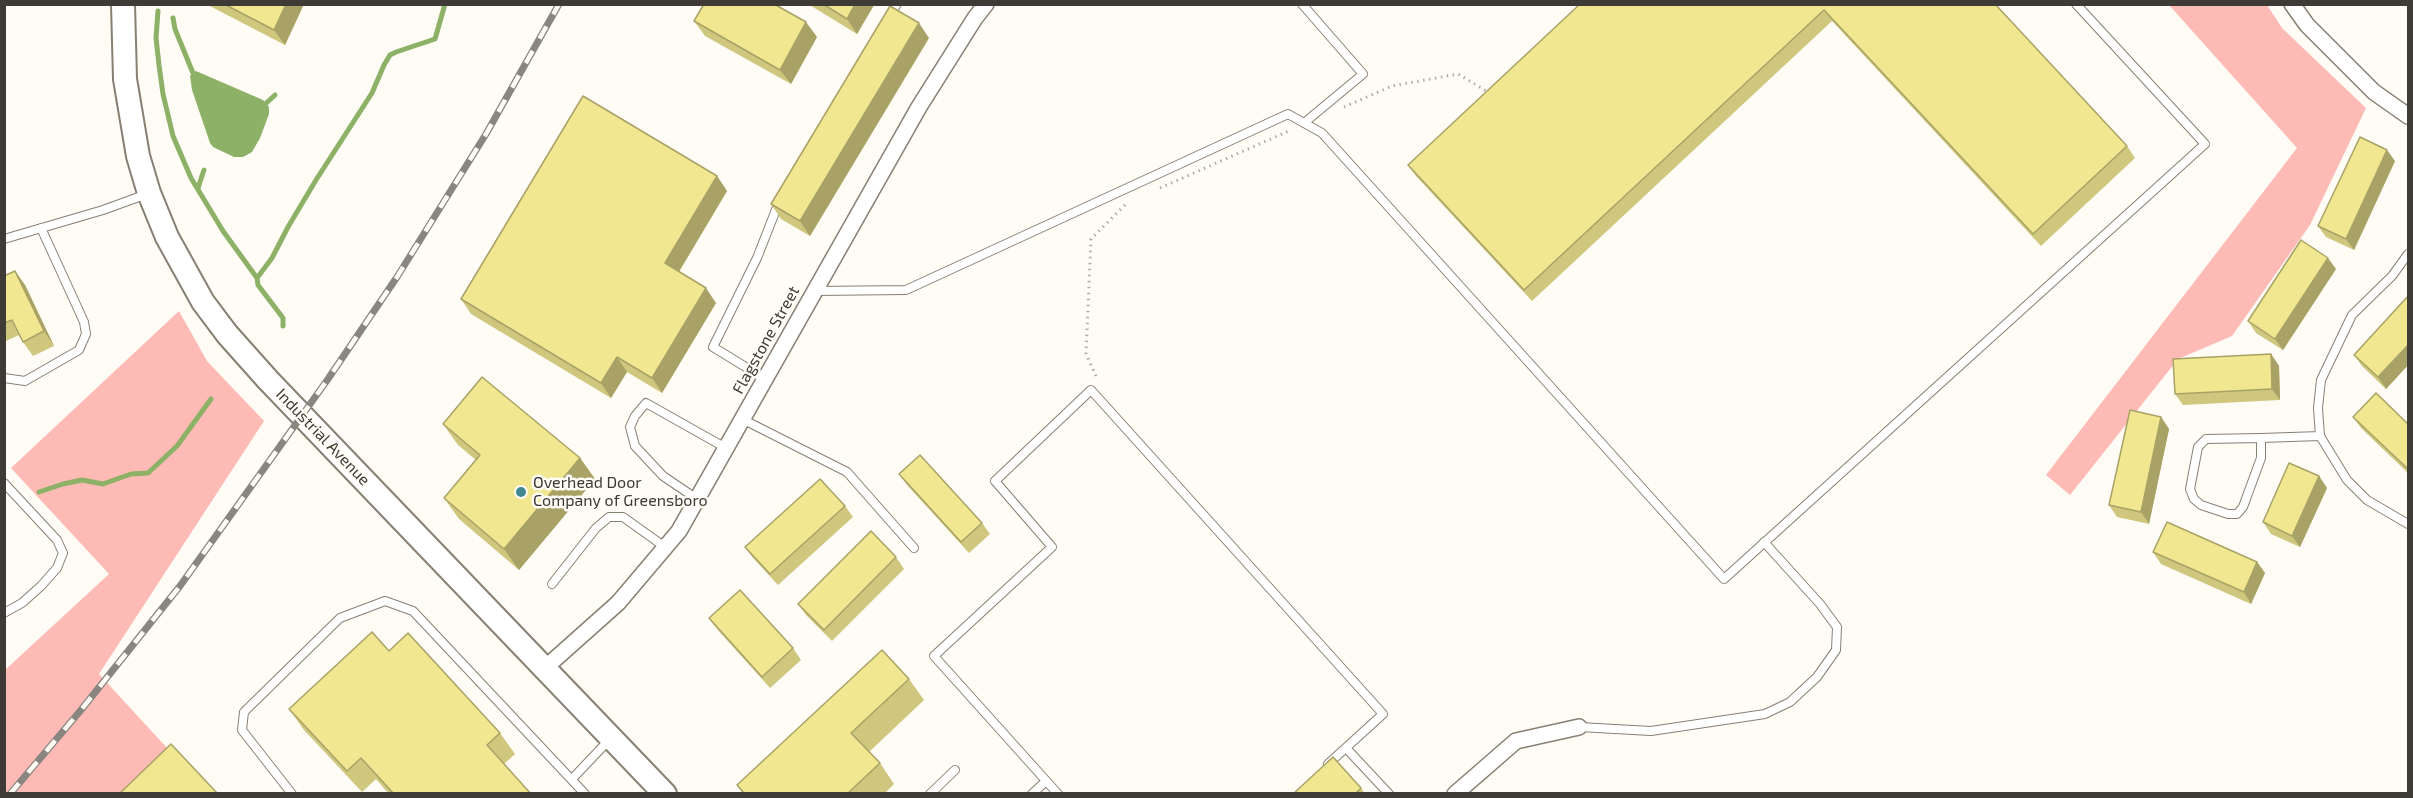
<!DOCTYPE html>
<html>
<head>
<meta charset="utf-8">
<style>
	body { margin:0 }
	#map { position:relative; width:2413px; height:798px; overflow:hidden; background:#fffbf5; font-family:"Exo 2",sans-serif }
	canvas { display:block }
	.frame { position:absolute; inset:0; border:6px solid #3e3a35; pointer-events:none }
</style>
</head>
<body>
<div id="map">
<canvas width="2413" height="798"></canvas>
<div class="frame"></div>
</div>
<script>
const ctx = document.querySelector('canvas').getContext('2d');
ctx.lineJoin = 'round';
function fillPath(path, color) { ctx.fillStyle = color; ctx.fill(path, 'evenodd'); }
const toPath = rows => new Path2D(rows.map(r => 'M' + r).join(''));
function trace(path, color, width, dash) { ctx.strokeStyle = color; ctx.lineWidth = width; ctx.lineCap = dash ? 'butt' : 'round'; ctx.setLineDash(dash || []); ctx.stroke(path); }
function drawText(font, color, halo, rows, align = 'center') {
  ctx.font = font + ' "Exo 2",sans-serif'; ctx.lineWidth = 5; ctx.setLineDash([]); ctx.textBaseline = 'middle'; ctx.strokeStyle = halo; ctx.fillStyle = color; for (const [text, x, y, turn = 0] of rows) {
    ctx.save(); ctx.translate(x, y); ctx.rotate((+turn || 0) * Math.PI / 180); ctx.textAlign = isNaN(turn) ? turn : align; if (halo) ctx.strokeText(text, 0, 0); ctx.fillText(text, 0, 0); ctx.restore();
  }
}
fillPath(toPath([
	[2169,5,2267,5,2282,28,2366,108,2310,225,2232,336,2178,359,2070,495,2046,475,2297,148],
	[179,311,207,361,264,421,99,674,168,749,120,793,5,794,5,670,109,574,11,468]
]), '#febbb6');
fillPath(toPath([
	[196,71,263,100,269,107,269,114,260,138,252,152,243,157,234,157,213,147,210,143,192,90,190,76]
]), '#8db167');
trace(toPath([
	[158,11,156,38,159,65,163,94,173,136,191,178,223,231,257,278],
	[173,18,175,29,195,78],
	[261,108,275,95],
	[198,188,204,170],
	[283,326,283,318,258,285,257,278,272,258,288,227,316,180,372,93,384,65,390,55,396,52,435,39,445,4],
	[39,492,63,484,82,480,103,484,131,474,148,473,177,446,211,399]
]), '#8db167', 5);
const service = toPath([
	[1302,4,1363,74,1304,123],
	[889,17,897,4],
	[4,239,103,210,147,194],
	[2408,254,2392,276,2352,315,2321,380,2318,408,2320,436,2347,480,2367,500,2408,524],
	[815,291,906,290,1288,114,1322,133,1724,579,2205,144,2076,4],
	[4,378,25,381,79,350,86,334,84,322,41,228],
	[765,379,713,347,757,258,779,202],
	[742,419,847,472,914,548],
	[2261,438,2261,458,2243,507,2237,514,2228,514,2201,505,2194,499,2190,489,2198,447,2206,439,2261,438,2320,436],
	[4,483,57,540,63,553,57,568,41,586,22,603,4,613],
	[697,499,663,476,635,446,630,427,635,416,646,403,726,448],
	[552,584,596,528,609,517,623,517,665,547],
	[1579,727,1651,731,1765,714,1790,702,1817,677,1836,650,1837,627,1820,604,1764,542],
	[1346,748,1389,794],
	[572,779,610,739],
	[292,794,242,730,244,712,340,618,385,601,413,611,585,794],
	[930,794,955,770],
	[1032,794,1046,781],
	[1058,794,934,656,1052,547,995,481,1091,390,1383,714,1328,764]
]);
const minor = toPath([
	[2292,4,2307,25,2374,92,2408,116],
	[545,668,618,603,679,531,919,107,975,18,986,4],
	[1455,794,1516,741,1579,727]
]);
const secondary = toPath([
	[123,4,125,79,138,156,149,193,167,237,203,302,227,334,268,380,665,794]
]);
trace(service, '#887f73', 10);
trace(minor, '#887f73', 18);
trace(secondary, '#887f73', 26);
trace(toPath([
	[1344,107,1392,86,1458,74,1488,92],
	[1160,188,1291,130],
	[1096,376,1086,354,1091,239,1127,203]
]), '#b0aca6', 3, [1.5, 4.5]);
trace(service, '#fff', 8);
trace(minor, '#fff', 15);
trace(secondary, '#fff', 22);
const rail = toPath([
	[10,794,81,710,180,586,328,379,397,277,486,134,559,4]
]);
trace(rail, '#898580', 7);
trace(rail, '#fffbf5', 4.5, [14]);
fillPath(toPath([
	[206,4,304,4,285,45],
	[808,4,873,4,874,5,857,34],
	[1580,4,1995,4,2127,146,2135,158,2041,246,1832,21,1532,301,1416,176,1408,165],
	[694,21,817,37,791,84,705,36],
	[929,38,810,236,781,219,771,204],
	[2395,161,2354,250,2326,237,2318,226],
	[717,176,727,191,679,272,716,303,662,393,627,372,611,398,471,314,461,299],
	[2336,269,2283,350,2256,333,2248,321],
	[15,271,25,285,54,346,33,356,23,342,19,335,4,342,4,276],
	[2409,295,2409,364,2386,389,2362,366,2354,355],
	[2271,354,2279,366,2280,400,2183,405,2175,394],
	[2161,417,2169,429,2149,524,2117,517,2109,505],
	[2353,417,2409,425,2409,474,2361,428],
	[443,424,580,458,595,479,519,570,459,519,444,498,476,460,458,445],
	[899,474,982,523,990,534,969,553,907,485],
	[2319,476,2327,488,2300,547,2271,534,2263,522],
	[845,506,853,517,778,585,753,558,745,547],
	[2153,552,2257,562,2265,573,2251,604,2161,564],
	[896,557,904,569,832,641,806,615,798,604],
	[709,618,793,648,801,660,770,688,717,629],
	[389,651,500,733,515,754,504,764,531,794,389,794,376,779,362,792,304,730,289,709],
	[909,679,924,700,869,752,880,763,894,784,884,794,743,794,737,785],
	[1361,788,1365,794,1293,794]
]), '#cfc77d');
fillPath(toPath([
	[286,4,304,4,285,45,274,30],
	[855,4,874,5,857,34,847,19],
	[806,22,817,37,791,84,780,70],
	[919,23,929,38,810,236,800,221],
	[2387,150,2395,161,2354,250,2346,239],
	[717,176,727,191,675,278,665,263],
	[2328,258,2336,269,2283,350,2275,339],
	[15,271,25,285,54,346,44,331],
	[706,288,716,303,662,393,652,378],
	[2409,344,2409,364,2386,389,2378,377],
	[2271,354,2279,366,2280,400,2272,389],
	[617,357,627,372,611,398,601,383],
	[2161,417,2169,429,2149,524,2141,512],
	[580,458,595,479,519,570,504,549],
	[2319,476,2327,488,2300,547,2292,536],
	[2257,562,2265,573,2251,604,2244,592]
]), '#a9a266');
const building = toPath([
	[224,4,286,4,274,30,224,4],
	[704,4,774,4,806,22,780,70,694,21,704,4],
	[823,4,855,4,847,19,823,4],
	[1580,4,1995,4,2127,146,2033,234,1824,10,1524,290,1408,165,1580,4],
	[890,6,919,23,800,221,771,204,890,6],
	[583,96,717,176,665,263,706,288,652,378,617,357,601,383,461,299,583,96],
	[2360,137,2387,150,2346,239,2318,226,2360,137],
	[2301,240,2328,258,2275,339,2248,321,2301,240],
	[15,271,44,331,23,342,12,320,4,323,4,276,15,271],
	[2409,295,2409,344,2378,377,2354,355,2409,295],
	[2271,354,2272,389,2175,394,2173,359,2271,354],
	[482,377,580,458,504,549,444,498,480,455,443,424,482,377],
	[2376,393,2409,425,2409,470,2353,417,2376,393],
	[2130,410,2161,417,2141,512,2109,505,2130,410],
	[920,455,982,523,961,542,899,474,920,455],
	[2289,463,2319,476,2292,536,2263,522,2289,463],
	[820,479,845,506,770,574,745,547,820,479],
	[2167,522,2257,562,2244,592,2153,552,2167,522],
	[871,531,896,557,824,630,798,604,871,531],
	[740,590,793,648,762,677,709,618,740,590],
	[372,632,389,651,408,633,500,733,487,745,531,794,394,794,361,758,347,771,289,709,372,632],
	[882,650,909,679,851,733,880,763,847,794,745,794,737,785,882,650],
	[171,744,218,794,119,794,171,744],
	[1333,757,1361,788,1355,794,1293,794,1333,757]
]);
fillPath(building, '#f1e791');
trace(building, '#a9a266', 1.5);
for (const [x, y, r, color] of [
	[521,492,6,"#418792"]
]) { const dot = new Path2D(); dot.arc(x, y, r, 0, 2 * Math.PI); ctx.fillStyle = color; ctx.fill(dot); trace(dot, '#fffbf5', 2); }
drawText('16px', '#3e3a35', '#fffbf5', [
	["Flagstone Street",766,340,-61],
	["Industrial Avenue",323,437,46]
]);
drawText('16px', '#3e3a35', '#fffbf5', [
	["Overhead Door",533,483],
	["Company of Greensboro",533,501]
], 'left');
</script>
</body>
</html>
